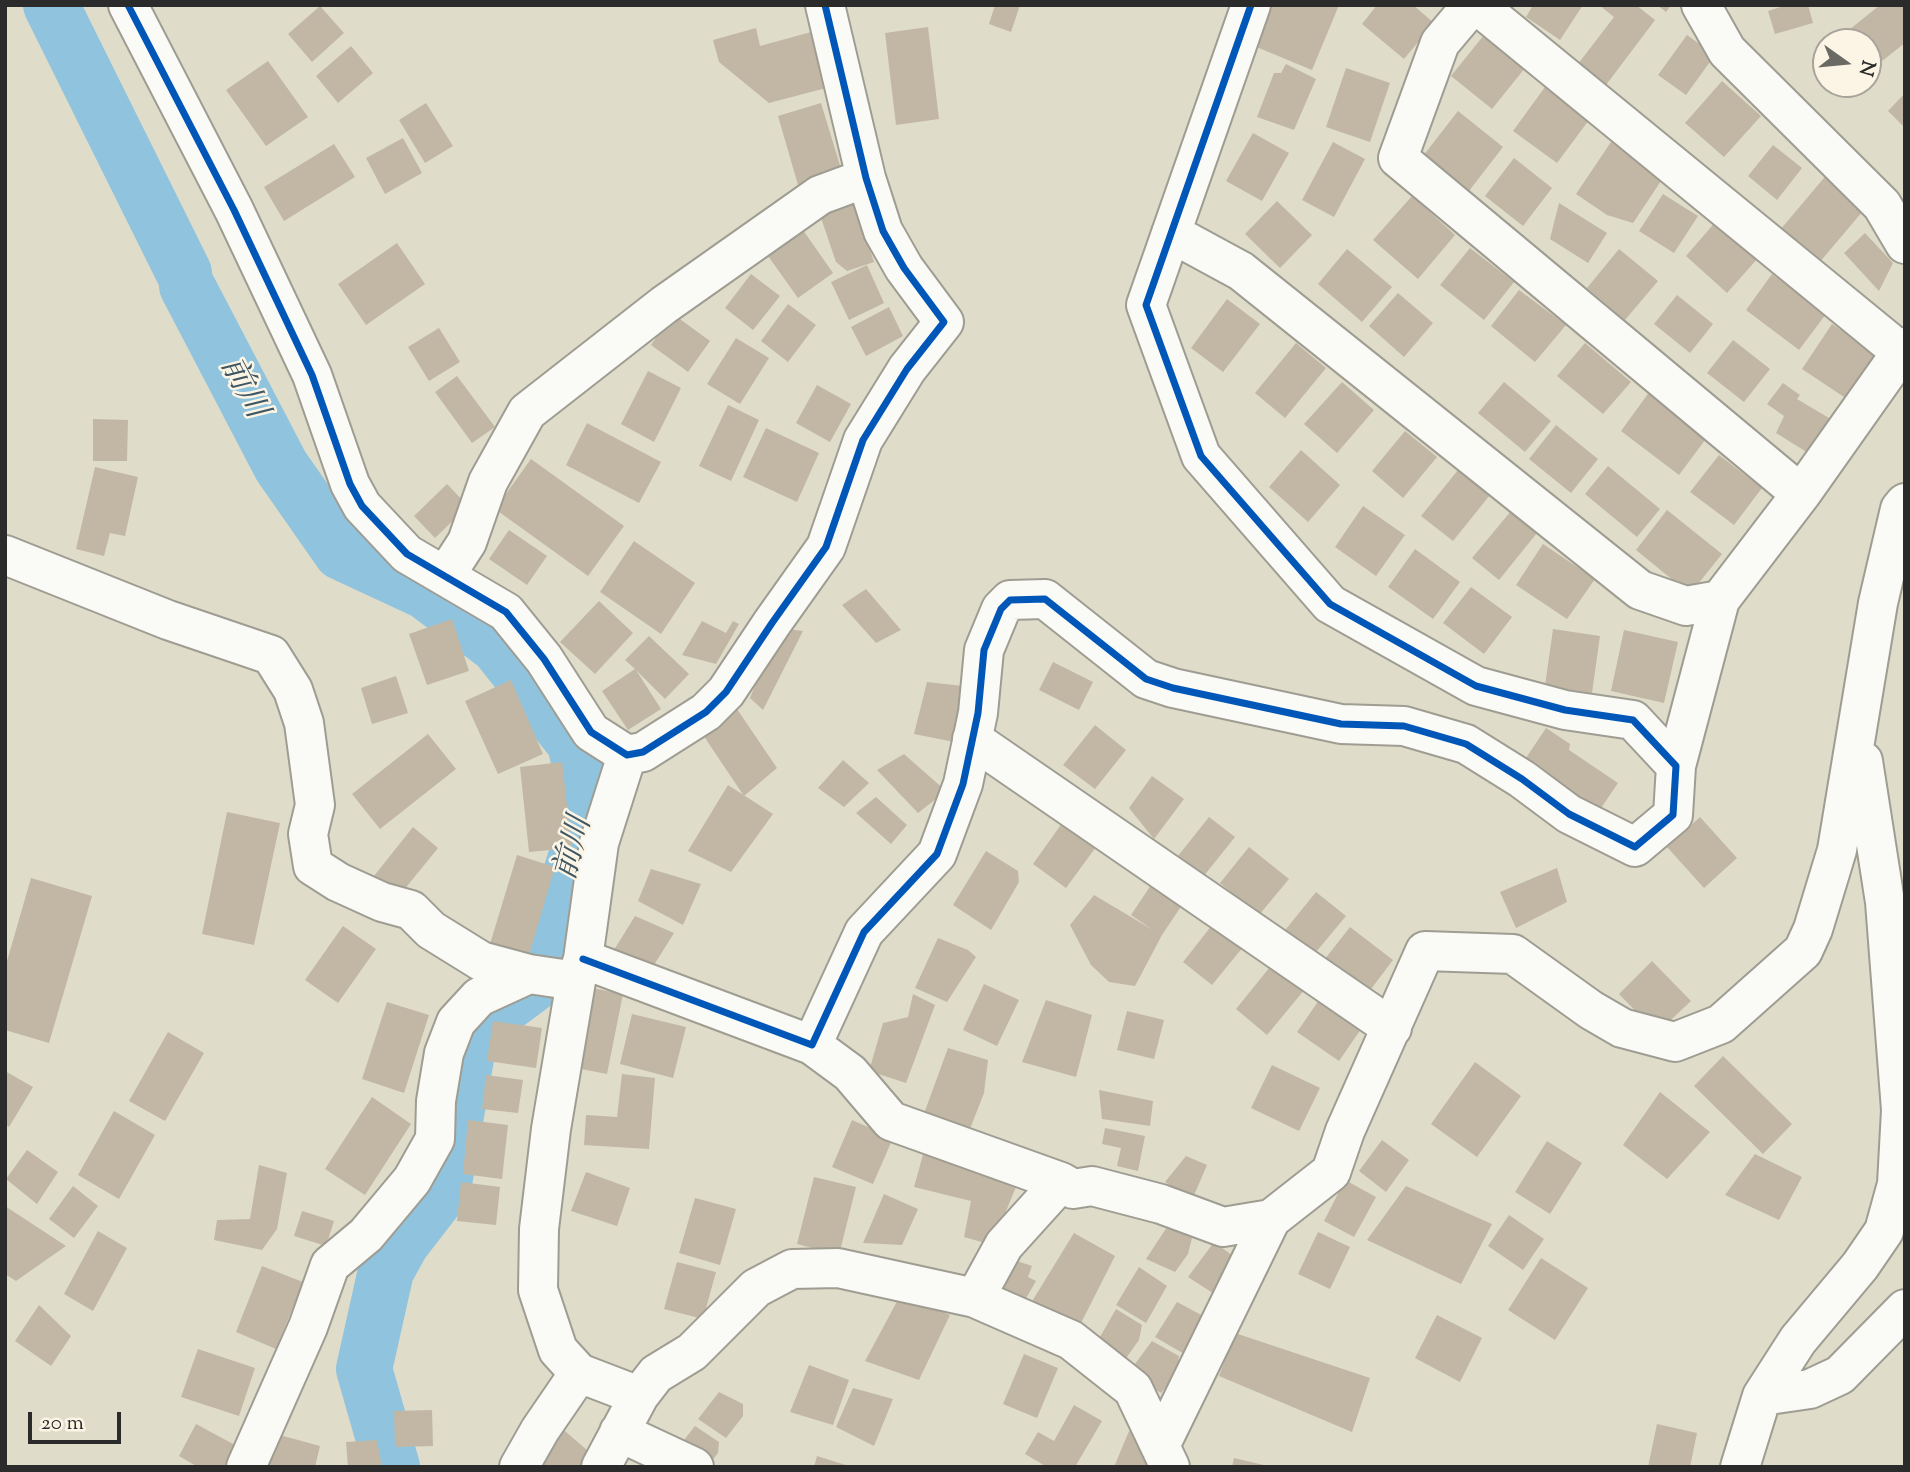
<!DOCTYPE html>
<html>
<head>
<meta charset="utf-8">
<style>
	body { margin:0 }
	#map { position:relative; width:1910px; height:1472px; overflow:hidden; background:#e0dcca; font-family:"Sorts Mill Goudy",serif }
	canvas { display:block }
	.frame { position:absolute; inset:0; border:7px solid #2b2b2b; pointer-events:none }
	.north { position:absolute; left:1812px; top:28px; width:70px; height:70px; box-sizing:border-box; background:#fcf5e5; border:2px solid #a8a49b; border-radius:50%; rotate:105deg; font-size:19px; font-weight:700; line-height:28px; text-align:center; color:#2b2b2b }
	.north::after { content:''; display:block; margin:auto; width:24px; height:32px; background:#6a6963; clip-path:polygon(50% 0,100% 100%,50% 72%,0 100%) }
	.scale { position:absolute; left:28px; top:1412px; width:93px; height:32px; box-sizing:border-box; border:4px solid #2b2b2b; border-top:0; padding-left:9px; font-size:21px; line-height:24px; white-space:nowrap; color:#2b2b2b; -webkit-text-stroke:5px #fcf5e5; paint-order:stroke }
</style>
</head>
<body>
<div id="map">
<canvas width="1910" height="1472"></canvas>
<div class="frame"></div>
<div class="north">N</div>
<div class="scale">20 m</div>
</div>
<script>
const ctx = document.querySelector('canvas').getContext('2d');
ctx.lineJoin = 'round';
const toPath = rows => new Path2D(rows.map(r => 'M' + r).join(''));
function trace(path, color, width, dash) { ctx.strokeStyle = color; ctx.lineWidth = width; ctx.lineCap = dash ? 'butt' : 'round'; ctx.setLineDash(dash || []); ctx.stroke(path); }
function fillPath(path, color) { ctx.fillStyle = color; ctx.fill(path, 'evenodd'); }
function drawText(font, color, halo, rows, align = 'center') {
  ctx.font = font + ' "Sorts Mill Goudy","Noto Serif JP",serif'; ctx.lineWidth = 5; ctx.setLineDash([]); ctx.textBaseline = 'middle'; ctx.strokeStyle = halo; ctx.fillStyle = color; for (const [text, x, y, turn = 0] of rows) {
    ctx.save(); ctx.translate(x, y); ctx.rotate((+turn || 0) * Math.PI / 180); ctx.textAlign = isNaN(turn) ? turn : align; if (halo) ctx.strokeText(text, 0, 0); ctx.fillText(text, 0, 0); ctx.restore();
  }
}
trace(toPath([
	[51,5,184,273],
	[187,286,281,466,341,552,425,591,498,646,575,743,590,813,537,981,471,1030,443,1189,402,1242,386,1271,364,1369,392,1467]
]), '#90c4de', 56);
fillPath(toPath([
	[995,5,1020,5,1011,32,989,24],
	[1271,5,1339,5,1312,70,1254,46],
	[1377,5,1413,5,1434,23,1404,59,1362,24],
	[1533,5,1583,5,1560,40,1526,17],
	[1599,5,1636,5,1655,20,1606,85,1578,64,1614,17],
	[1657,5,1671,5,1666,12],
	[1787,5,1808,5,1813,23,1775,34,1768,11],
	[1880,5,1905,5,1905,43,1868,72,1868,42,1834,42],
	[320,6,344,33,312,62,288,34],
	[928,27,939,119,896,125,885,33],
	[756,28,760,46,811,32,826,88,769,103,719,62,713,40],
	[1484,35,1525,68,1492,109,1451,76],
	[1687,35,1715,55,1686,95,1658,75],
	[351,46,373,73,338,103,316,76],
	[268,61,308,117,266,146,226,90],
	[1286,64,1316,79,1294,130,1257,117,1274,73,1281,73],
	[1346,68,1390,83,1370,142,1326,127],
	[1722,81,1761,116,1724,157,1685,123],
	[1545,87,1589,120,1557,163,1513,131],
	[1905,93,1905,128,1888,111],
	[426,103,453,146,425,163,399,120],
	[821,103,842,172,798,185,778,116],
	[1458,111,1503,147,1469,191,1423,156],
	[1253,133,1289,153,1262,201,1226,181],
	[403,138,422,173,385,194,366,158],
	[1333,142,1365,159,1334,217,1302,200],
	[1611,142,1663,178,1633,223,1607,215,1576,194],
	[334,144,355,177,284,221,264,187],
	[1773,145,1802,168,1777,200,1748,176],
	[1514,158,1552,188,1523,226,1485,196],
	[1829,172,1868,205,1819,263,1780,230],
	[1663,194,1698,216,1674,253,1639,231],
	[1412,196,1455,235,1418,279,1373,240],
	[1277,201,1312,235,1280,268,1245,234],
	[855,203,874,262,847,271,836,262,820,215],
	[1559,203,1607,233,1588,263,1550,239],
	[1724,212,1766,249,1727,293,1686,256],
	[803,230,833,273,798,298,768,256],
	[1865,233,1893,263,1879,291,1844,253],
	[397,243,425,284,366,325,338,284],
	[1470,248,1514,282,1484,320,1440,285],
	[1347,249,1392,287,1362,322,1318,284],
	[1619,249,1658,281,1625,320,1587,288],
	[867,265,884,303,849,320,831,282],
	[751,274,780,296,753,330,725,308],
	[1772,274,1826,314,1799,350,1746,310],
	[1519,290,1566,325,1535,362,1491,326],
	[1398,293,1433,323,1404,357,1369,326],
	[1677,295,1713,324,1690,353,1654,324],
	[1227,299,1260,324,1223,372,1191,348],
	[788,304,816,325,788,362,761,341],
	[889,307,903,336,866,356,851,327],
	[673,314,710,341,688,372,651,345],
	[1832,324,1880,356,1850,401,1802,369],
	[439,328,460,362,429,381,408,347],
	[736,338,769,358,740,404,707,384],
	[1733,340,1770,369,1744,402,1707,373],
	[1296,343,1326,368,1285,418,1255,393],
	[1585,343,1631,382,1603,414,1557,376],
	[648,371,681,388,654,442,621,424],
	[457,376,495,427,472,443,435,392],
	[1342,382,1374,410,1337,453,1304,424],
	[1504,382,1551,421,1525,452,1478,413],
	[1783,383,1800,395,1797,399,1834,421,1813,456,1776,433,1784,416,1767,404],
	[817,385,851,404,830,442,796,423],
	[1650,391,1708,436,1679,475,1621,431],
	[728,405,759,420,731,481,699,466],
	[93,419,128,420,127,461,93,461],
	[587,423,661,462,639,503,566,465],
	[1556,425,1598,459,1571,493,1529,459],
	[766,428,819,453,797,502,743,477],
	[1405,431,1437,457,1403,498,1372,471],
	[1301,450,1340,485,1308,522,1269,487],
	[1719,455,1762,488,1734,525,1690,492],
	[531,459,624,526,588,576,495,509],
	[1608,466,1660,509,1637,537,1585,494],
	[95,467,138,477,125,536,110,533,104,556,76,549],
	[1458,470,1490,495,1453,541,1421,516],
	[447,484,468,506,435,538,414,516],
	[1363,506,1405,535,1376,576,1335,547],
	[1667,510,1722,554,1690,594,1636,550],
	[1511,511,1537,533,1499,580,1472,558],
	[509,530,547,556,527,585,489,559],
	[634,541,695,583,661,634,600,592],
	[1543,544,1595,579,1567,619,1516,585],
	[1415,549,1460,582,1433,619,1388,587],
	[1471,587,1512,617,1484,654,1443,623],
	[866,589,901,630,876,643,842,605],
	[599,601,633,633,595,674,560,642],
	[452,619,469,671,427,685,409,634],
	[702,621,726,633,733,621,739,624,716,664,682,655],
	[779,628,803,631,763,710,750,698],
	[1553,629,1600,636,1592,693,1545,686],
	[1624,630,1678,642,1664,703,1611,691],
	[649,636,689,674,665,699,636,670,661,709,628,730,602,691,635,669,625,660],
	[1053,662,1093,682,1079,710,1039,690],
	[396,676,408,713,372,724,361,688],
	[511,680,543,754,498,774,465,701],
	[927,682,963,686,954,742,914,734],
	[737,709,777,768,744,796,701,732],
	[1095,725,1126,750,1095,789,1063,765],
	[1546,728,1570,744,1569,750,1618,783,1597,814,1522,764],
	[428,734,456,769,380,829,352,794],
	[904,754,946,791,918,813,877,770],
	[843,760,869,783,844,807,818,788],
	[562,762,572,848,529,852,520,767],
	[1152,776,1184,799,1154,839,1129,808],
	[728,785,773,814,731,872,688,851],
	[876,797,907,825,891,844,856,813],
	[227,812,280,823,254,945,202,934],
	[1070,812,1104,836,1066,888,1033,864],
	[1209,817,1235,837,1203,877,1178,856],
	[1700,817,1737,858,1704,888,1667,847],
	[413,827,438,848,399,896,374,876],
	[1249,847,1289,879,1259,915,1220,883],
	[986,851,1018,871,1019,882,991,930,953,905],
	[517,855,555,867,529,955,490,944],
	[1557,868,1567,902,1516,928,1500,892],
	[651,869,701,884,683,925,638,901],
	[1161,870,1192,890,1162,935,1135,986,1109,982,1091,965,1070,925,1094,895,1153,930,1131,915],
	[31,878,92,896,49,1043,5,1030,5,968],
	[1316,892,1346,916,1311,958,1282,934],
	[1227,906,1257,930,1212,985,1183,962],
	[635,916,674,933,654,965,614,950],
	[343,926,376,949,338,1003,305,980],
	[1350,927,1393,960,1365,997,1321,964],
	[938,938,968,950,976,957,947,1002,915,988],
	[1278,957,1310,983,1267,1035,1236,1009],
	[1652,961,1691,1001,1657,1033,1619,994],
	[984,984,1019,1000,997,1046,963,1030],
	[582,986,623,994,607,1074,566,1066],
	[1326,990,1368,1019,1339,1061,1297,1032],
	[913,994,935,1005,906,1083,869,1071,883,1023,908,1017],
	[1046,1000,1092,1015,1076,1077,1022,1062],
	[387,1002,429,1015,404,1093,362,1079],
	[1127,1011,1164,1020,1154,1059,1117,1050],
	[632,1014,686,1027,673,1078,620,1064],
	[493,1021,542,1028,536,1068,487,1061],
	[168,1032,204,1053,165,1121,129,1101],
	[948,1048,988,1060,984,1093,968,1134,922,1119],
	[1723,1056,1792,1124,1763,1154,1694,1086],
	[1475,1062,1521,1096,1477,1157,1431,1124],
	[1272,1065,1320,1088,1299,1131,1251,1108],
	[5,1071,33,1087,9,1127,5,1124],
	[622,1074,655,1078,649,1149,584,1145,586,1115,617,1117],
	[486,1075,523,1080,518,1113,482,1109],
	[1099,1090,1153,1101,1150,1126,1102,1119],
	[1660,1092,1710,1132,1667,1179,1623,1145],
	[372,1097,411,1124,365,1195,325,1169],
	[114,1111,155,1135,119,1199,78,1175],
	[468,1120,508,1125,502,1179,463,1174],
	[852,1120,893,1138,873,1184,832,1167],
	[1105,1128,1145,1136,1138,1171,1117,1166,1121,1148,1102,1144],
	[1382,1140,1409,1160,1386,1192,1359,1171],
	[1547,1141,1582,1163,1550,1214,1515,1192],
	[27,1150,58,1172,37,1204,6,1179],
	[924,1151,1016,1187,992,1245,964,1237,971,1201,914,1187],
	[1755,1154,1802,1177,1779,1220,1725,1195],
	[1186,1156,1207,1165,1192,1200,1165,1182],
	[259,1165,287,1173,277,1229,262,1250,214,1240,217,1220,250,1219],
	[586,1172,630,1188,617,1226,571,1211],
	[814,1177,856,1187,839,1255,797,1244],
	[1345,1180,1376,1197,1354,1237,1324,1221],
	[461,1182,500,1187,496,1225,457,1221],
	[73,1186,98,1206,74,1238,49,1219],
	[1406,1186,1492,1224,1461,1284,1367,1240],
	[884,1194,918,1209,902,1245,863,1243],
	[695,1198,736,1209,720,1265,679,1253],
	[5,1206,66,1246,16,1281,5,1274],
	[302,1211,334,1221,326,1246,294,1236],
	[1509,1215,1544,1239,1523,1270,1488,1246],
	[1169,1224,1192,1238,1188,1254,1175,1272,1146,1259],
	[98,1231,127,1248,93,1311,64,1294],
	[1318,1232,1350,1247,1330,1289,1298,1274],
	[1074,1233,1115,1256,1080,1325,1031,1303],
	[1214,1242,1240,1261,1219,1297,1188,1277],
	[1541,1258,1588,1288,1555,1340,1508,1310],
	[1017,1261,1032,1266,1028,1277,1036,1281,1021,1307,997,1296],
	[677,1262,716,1272,703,1319,664,1309],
	[262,1266,303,1282,276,1349,236,1332],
	[1139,1267,1167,1286,1146,1323,1116,1305],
	[901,1294,950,1315,919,1380,865,1361],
	[1177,1302,1205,1317,1186,1355,1155,1337],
	[39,1305,71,1336,51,1366,15,1341],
	[1116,1309,1142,1325,1139,1340,1124,1361,1096,1344],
	[1437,1315,1482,1338,1460,1382,1415,1358],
	[1235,1333,1370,1378,1352,1432,1219,1376],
	[1152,1341,1179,1356,1177,1373,1161,1393,1129,1372],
	[198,1349,255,1368,239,1416,181,1397],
	[1024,1354,1058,1368,1037,1418,1003,1404],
	[809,1365,849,1380,833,1425,790,1412],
	[853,1388,893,1399,874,1446,836,1427],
	[719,1392,743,1404,743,1416,726,1438,698,1419],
	[1074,1405,1102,1421,1075,1467,1047,1467,1025,1454,1038,1432,1054,1441],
	[432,1410,433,1446,395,1447,394,1411],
	[196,1424,235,1445,224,1467,198,1467,179,1456],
	[1657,1424,1697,1433,1690,1467,1648,1467],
	[558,1425,588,1451,583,1467,537,1467],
	[695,1426,719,1442,718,1453,707,1467,676,1450],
	[1129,1431,1163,1458,1160,1467,1114,1467],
	[276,1434,320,1446,315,1467,266,1467],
	[377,1440,382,1467,348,1467,346,1442],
	[817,1456,849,1466,849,1467,814,1467],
	[1234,1458,1268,1466,1267,1467,1232,1467]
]), '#c1b7a4');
const minor = toPath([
	[128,5,234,210,312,375,350,484,362,506,407,554,506,612,544,659,591,732,627,755,643,752,706,712,726,692,772,623,826,547,863,440,907,369,944,322,904,268,883,231,866,178,825,5],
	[1472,5,1440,43,1398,158,1801,494],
	[1477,5,1901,352],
	[1701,5,1727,51,1882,205,1905,244],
	[1171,233,1241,271,1640,590,1686,606,1720,600,1801,494,1905,347],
	[5,555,168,620,271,655,293,690,304,723,315,805,308,834,313,866,338,882,382,902,411,910,431,930,481,961,529,974,576,981],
	[445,576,467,542,488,482,527,412,664,305,820,195,866,178],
	[972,739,1392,1028],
	[627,755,599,843,583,959,576,981,551,1129,539,1229,538,1290,558,1350,579,1373,639,1396],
	[1676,766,1720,600],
	[583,959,812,1045,864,932,937,854,963,784,978,713,984,650,1001,609,1010,600,1045,599,1146,679,1173,688,1341,724,1404,726,1466,744,1522,779,1569,814,1635,847,1673,815,1676,766,1633,720,1565,710,1476,686,1330,604,1201,456,1146,305,1251,5],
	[812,1045,850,1073,891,1121,1061,1182],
	[975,1298,1004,1245,1061,1182,1073,1189,1092,1186,1161,1204,1223,1227,1271,1219,1331,1172,1345,1131,1425,951,1513,954,1591,1010,1622,1028,1675,1042,1721,1024,1803,951,1813,929,1837,850,1878,603,1900,509,1905,503],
	[1762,1396,1810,1389,1840,1375,1905,1309],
	[619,1432,694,1467],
	[1160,1446,1271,1219],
	[246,1467,308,1327,330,1265,366,1235,412,1180,435,1139,436,1101,444,1053,456,1022,479,997,529,974],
	[519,1467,540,1430,579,1373],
	[601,1467,639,1396,656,1374,692,1352,756,1288,792,1269,838,1268,975,1298,1071,1340,1133,1389,1170,1467],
	[1740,1467,1762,1396,1798,1340,1860,1266,1884,1231,1897,1184,1901,1110,1885,902,1863,761]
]);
trace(minor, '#9f9c92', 42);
trace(minor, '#fafaf7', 38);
trace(toPath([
	[128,5,234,210,312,375,350,484,362,506,407,554,506,612,544,659,591,732,627,755,643,752,706,712,726,692,772,623,826,547,863,440,907,369,944,322,904,268,883,231,866,178,825,5],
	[583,959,812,1045,864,932,937,854,963,784,978,713,984,650,1001,609,1010,600,1045,599,1146,679,1173,688,1341,724,1404,726,1466,744,1522,779,1569,814,1635,847,1673,815,1676,766,1633,720,1565,710,1476,686,1330,604,1201,456,1146,305,1251,5]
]), '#0057b8', 7);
drawText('italic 32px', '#3f5663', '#fcf5e5', [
	["前川",241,389,62],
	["前川",576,849,-75]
]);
</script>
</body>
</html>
